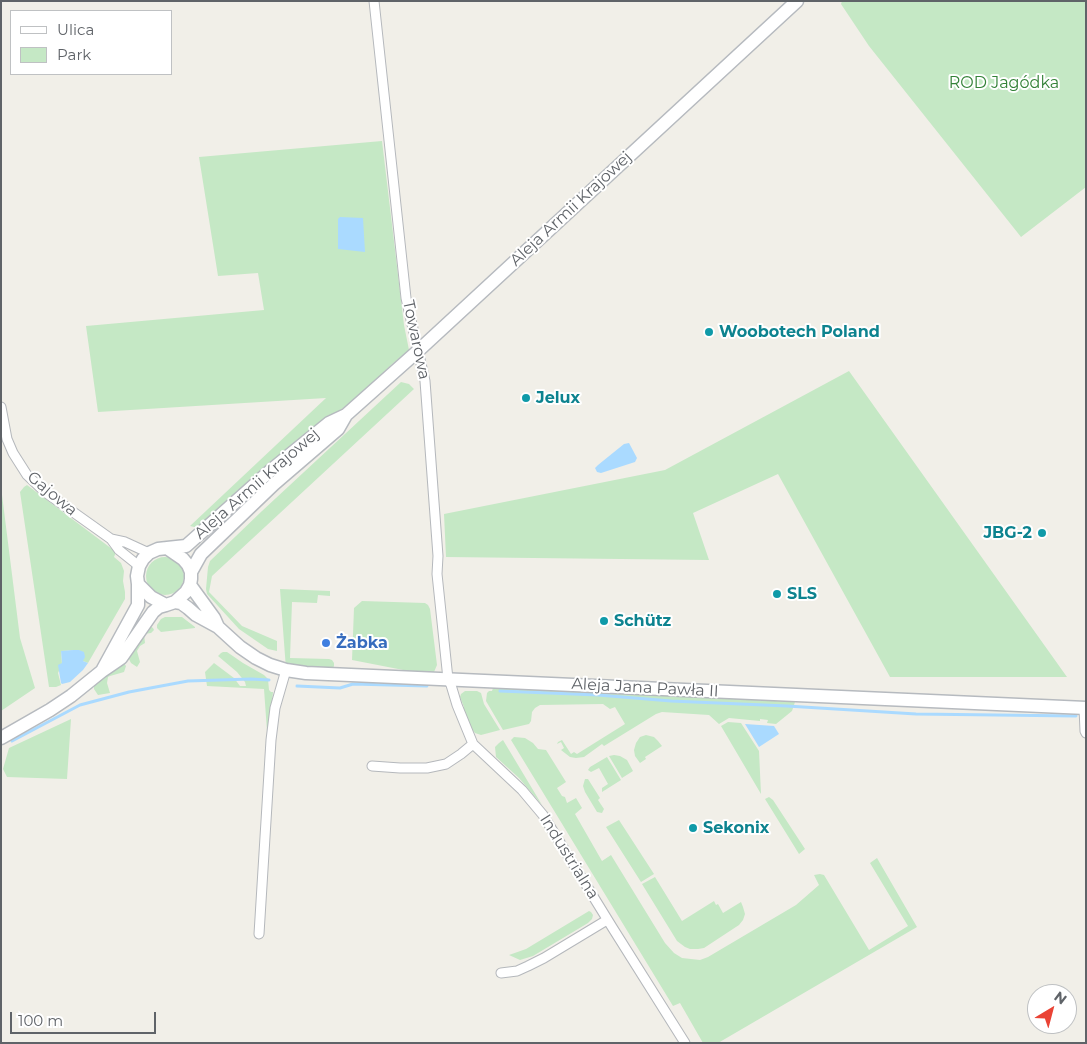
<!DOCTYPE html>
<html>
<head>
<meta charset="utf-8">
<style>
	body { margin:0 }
	#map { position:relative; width:1087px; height:1044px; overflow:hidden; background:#f1efe8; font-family:Montserrat,sans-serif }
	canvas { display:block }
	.frame { position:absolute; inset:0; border:2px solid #5f6368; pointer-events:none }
	.legend { position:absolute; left:10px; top:10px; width:162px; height:65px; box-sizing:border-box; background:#fff; border:1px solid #bfc1c3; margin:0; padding:6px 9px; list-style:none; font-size:15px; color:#5f6368 }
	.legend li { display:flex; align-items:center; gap:10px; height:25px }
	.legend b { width:25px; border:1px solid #bfc1c3 }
	.north { position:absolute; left:1027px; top:984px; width:50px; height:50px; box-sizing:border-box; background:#fff; border:1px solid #bfc1c3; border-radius:50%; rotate:37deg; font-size:14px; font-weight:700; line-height:20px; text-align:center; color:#5f6368 }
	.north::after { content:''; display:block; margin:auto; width:18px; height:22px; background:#ea4335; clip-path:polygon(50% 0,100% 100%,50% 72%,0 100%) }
	.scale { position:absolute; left:10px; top:1012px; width:146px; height:22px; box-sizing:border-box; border:2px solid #5f6368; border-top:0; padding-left:6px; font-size:15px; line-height:18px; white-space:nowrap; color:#5f6368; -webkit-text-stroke:4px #fff; paint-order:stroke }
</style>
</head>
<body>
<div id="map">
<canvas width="1087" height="1044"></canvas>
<div class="frame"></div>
<ul class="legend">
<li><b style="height:6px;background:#fff"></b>Ulica</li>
<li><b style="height:14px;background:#c5e8c5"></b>Park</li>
</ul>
<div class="north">N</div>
<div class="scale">100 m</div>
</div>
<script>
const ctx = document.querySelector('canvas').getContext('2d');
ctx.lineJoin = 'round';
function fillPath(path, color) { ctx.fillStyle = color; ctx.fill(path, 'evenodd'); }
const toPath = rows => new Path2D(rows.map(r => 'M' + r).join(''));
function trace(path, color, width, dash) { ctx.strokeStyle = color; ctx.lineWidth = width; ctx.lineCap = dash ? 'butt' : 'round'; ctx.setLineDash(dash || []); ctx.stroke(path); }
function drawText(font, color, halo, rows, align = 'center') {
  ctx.font = font + ' Montserrat,sans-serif'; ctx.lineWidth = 4; ctx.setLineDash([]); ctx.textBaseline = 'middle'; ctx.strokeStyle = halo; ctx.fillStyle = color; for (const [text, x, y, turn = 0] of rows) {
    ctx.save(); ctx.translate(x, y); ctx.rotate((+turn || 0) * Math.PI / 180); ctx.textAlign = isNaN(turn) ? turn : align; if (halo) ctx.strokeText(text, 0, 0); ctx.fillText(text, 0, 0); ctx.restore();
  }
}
fillPath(toPath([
	[842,1,1086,1,1086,187,1021,237,869,46,841,4],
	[382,141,404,325,409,350,391,365,360,396,305,435,257,473,198,528,190,526,326,398,98,412,86,326,264,310,258,273,218,276,199,157],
	[849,371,1067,677,890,677,778,474,693,513,709,560,446,557,444,514,665,470],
	[401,382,409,384,414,389,212,576,209,592,242,626,277,641,277,651,268,649,239,629,207,594,206,589,208,567,210,561,262,511],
	[27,485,116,552,114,557,121,563,124,571,123,581,125,592,125,599,88,663,83,661,79,650,61,651,62,664,58,673,61,685,56,687,49,687,20,492,24,487],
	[1,487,20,638,35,688,1,711],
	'146 576a19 19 0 1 1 38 0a19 19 0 1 1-38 0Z',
	[280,589,330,591,330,596,318,595,317,603,292,602,290,658,329,659,332,660,334,663,334,666,332,670,286,669],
	[362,601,425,603,428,605,430,609,437,665,434,672,429,675,352,660,354,608],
	[165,617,182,617,195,627,195,628,161,632,157,628,157,625,161,619],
	[149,625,153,628,154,630,151,633,144,634,145,643,140,646,137,651,140,662,137,667,131,663,128,657],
	[223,652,227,652,243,663,264,675,268,679,269,690,271,692,273,692,268,745,264,689,207,686,205,672,214,663,234,678,240,686,246,686,245,682,237,672,218,656,221,653],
	[123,662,126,666,124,672,110,676,108,677,107,683,110,693,98,695,94,689,94,685],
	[493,688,616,693,795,702,792,711,776,724,767,723,768,720,760,719,760,721,729,718,719,724,709,715,662,712,656,714,604,746,602,744,584,757,576,758,570,757,561,750,564,748,561,742,557,744,558,742,562,740,571,754,574,752,577,754,625,724,615,707,610,709,603,704,540,705,535,708,532,712,531,721,529,724,503,730,486,701,487,693,489,691,492,691],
	[465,691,477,691,481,693,484,704,500,730,481,735,475,733,471,728,461,710,464,707,460,697,461,694],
	[71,719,67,779,7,777,3,769,9,748],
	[728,722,741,723,759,751,761,794,721,726],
	[646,735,654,737,658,741,662,746,645,757,646,759,640,763,635,756,634,750,636,743,640,737],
	[514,737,525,738,533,743,538,749,546,750,566,782,557,788,562,796,565,797,567,803,576,798,582,808,575,814,602,861,611,855,665,943,674,953,682,958,700,960,708,957,796,905,819,885,814,875,820,874,824,875,869,950,908,926,870,863,877,858,917,927,718,1043,703,1043,680,1003,673,1006,511,740],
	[503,740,542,805,519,778,496,757,495,747,499,743],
	[614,755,620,756,627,760,633,771,622,778,609,756],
	[607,757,621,780,602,792,602,788,608,784,599,768,591,772,588,770,590,767],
	[585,779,588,779,600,798,598,800,604,809,602,813,597,812,585,792,583,786],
	[769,797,773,800,805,849,799,854,765,799],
	[619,820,654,874,641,882,606,827],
	[655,877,682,921,714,901,716,905,718,904,723,913,741,902,743,907,745,914,743,920,739,925,704,948,698,949,690,949,685,947,677,941,642,884],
	[589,911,591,912,593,915,592,919,588,923,533,956,520,960,509,955,526,949]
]), '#c5e8c5');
fillPath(toPath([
	[340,217,363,218,365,252,338,249,338,219],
	[629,443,637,458,635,462,601,473,597,472,595,468,598,465,624,444],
	[73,650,79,650,84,652,85,657,83,661,88,663,83,670,70,682,62,684,61,683,58,665,62,663,61,651],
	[745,724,774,726,779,734,759,747]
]), '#aadaff');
trace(toPath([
	[297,686,340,688,353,684,427,686],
	[500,691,598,695,671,701,787,706,916,714,1076,716],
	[12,741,80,705,129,692,188,681,251,679,269,680]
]), '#aadaff', 3);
const street = toPath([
	[374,1,406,298,425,381,438,556,437,574,448,679,451,685,457,705,473,744,522,790,543,815,612,927,685,1043],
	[1,407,7,439,13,453,27,475,45,492,111,539,119,550,139,566],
	[111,539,125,542,149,553],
	[1084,708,1085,731,1086,733],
	[372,766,400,768,427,768,446,764,461,754,473,744],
	[259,934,271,740,275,708,286,670],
	[501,973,517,971,528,966,544,958,607,920]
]);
const secondary = toPath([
	[167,548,186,546,270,471,329,423,346,415,419,350,797,1],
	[167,548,183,559,188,565,191,572,191,579,190,585,186,592,175,602,166,605,151,597,138,584,137,576,139,566,143,559,149,553,158,549,167,548],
	[191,572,201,554,274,484,338,429,346,415],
	[190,585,214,618,218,627],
	[175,602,181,603,188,608,196,615,218,627,240,647,256,658,270,665,286,670,306,673,1086,708],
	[103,669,138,605,138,584],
	[1,738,50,710,71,696,102,671,121,658,153,612,159,607,166,605]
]);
trace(street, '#b5b8bc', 11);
trace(secondary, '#b6babf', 15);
trace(street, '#fff', 9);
trace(secondary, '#fff', 12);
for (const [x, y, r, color] of [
	[709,332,5,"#0f9aa8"],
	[526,398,5,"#0f9aa8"],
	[1042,533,5,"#0f9aa8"],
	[777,594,5,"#0f9aa8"],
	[604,621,5,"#0f9aa8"],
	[326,643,5,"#3f7fe0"],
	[693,828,5,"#0f9aa8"]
]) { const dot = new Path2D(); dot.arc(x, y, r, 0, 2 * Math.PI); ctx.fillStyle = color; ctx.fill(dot); trace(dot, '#fff', 2); }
drawText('16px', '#348238', '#fff', [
	["ROD Jagódka",1004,83]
]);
drawText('16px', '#5f6368', '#fff', [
	["Aleja Armii Krajowej",571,209,-43],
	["Towarowa",416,340,78],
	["Aleja Armii Krajowej",257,484,-41],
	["Gajowa",52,494,40],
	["Aleja Jana Pawła II",645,688,3],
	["Industrialna",569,857,58]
]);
drawText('bold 16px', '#0d838f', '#fff', [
	["Woobotech Poland",719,332],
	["Jelux",536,398],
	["JBG-2",1032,533,"right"],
	["SLS",787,594],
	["Schütz",614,621],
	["Sekonix",703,828]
], 'left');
drawText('bold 16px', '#366cbe', '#fff', [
	["Żabka",336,643]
], 'left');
</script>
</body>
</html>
